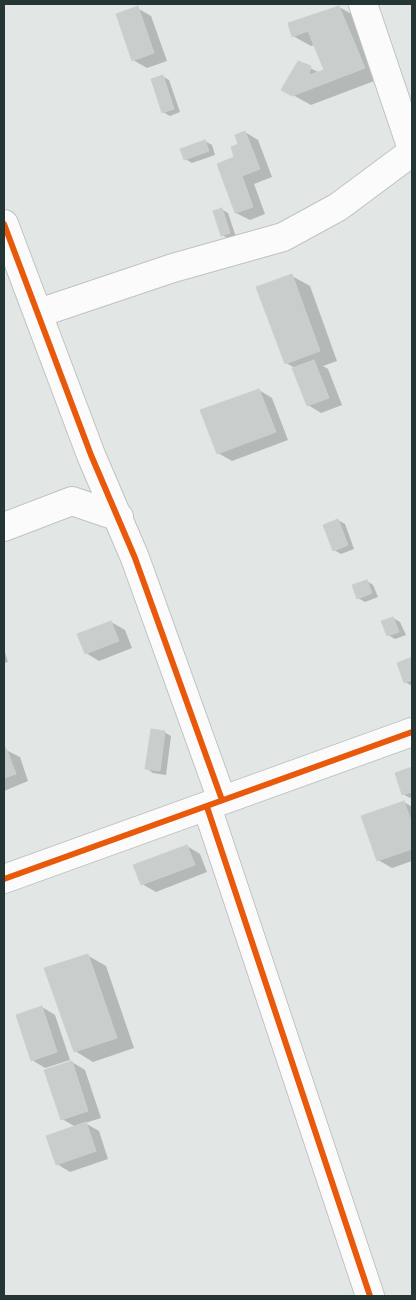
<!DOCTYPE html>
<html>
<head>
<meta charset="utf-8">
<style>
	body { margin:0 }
	#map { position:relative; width:416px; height:1300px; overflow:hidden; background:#e2e6e4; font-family:Barlow,sans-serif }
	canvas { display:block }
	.frame { position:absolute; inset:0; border:5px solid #233633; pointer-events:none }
</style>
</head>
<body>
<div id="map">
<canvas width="416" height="1300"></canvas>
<div class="frame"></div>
</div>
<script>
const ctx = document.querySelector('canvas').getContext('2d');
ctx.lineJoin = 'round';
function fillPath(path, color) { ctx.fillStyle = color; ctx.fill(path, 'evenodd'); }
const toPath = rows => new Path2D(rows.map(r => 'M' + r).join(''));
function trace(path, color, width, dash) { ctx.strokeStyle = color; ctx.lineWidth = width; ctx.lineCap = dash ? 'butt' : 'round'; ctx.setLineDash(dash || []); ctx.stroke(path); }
fillPath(toPath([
	[339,7,357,17,382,78,311,105,282,89,310,68,320,73,326,71,315,45,311,46,293,36],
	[137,8,151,16,167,61,147,68,133,60],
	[162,76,169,80,180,112,170,116,163,112],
	[245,132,258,140,272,177,254,184,265,214,250,220,236,213,236,158],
	[205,141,212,145,215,155,192,163,185,159],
	[221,209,228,213,236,237,229,239,222,235],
	[292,276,310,286,337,361,323,366,328,369,342,405,321,413,308,405,295,368,286,363],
	[259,390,272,398,288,440,232,461,218,453],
	[338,520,345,524,354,549,341,554,334,550],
	[367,581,373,585,378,597,365,602,358,598],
	[393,618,400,622,406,635,395,639,388,635],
	[111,622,125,630,132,648,99,661,86,653],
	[4,649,8,662,4,663],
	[412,658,412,686,405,682,398,664],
	[164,732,171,736,166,775,153,773,147,769],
	[6,750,20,757,28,781,4,791,4,751],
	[412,769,412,797,410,798,403,794,396,774],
	[404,802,412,807,412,861,392,868,378,860],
	[187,846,200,854,207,872,156,892,142,884],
	[87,955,106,966,134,1048,93,1062,75,1051],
	[42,1007,55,1015,70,1060,45,1068,32,1060],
	[72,1062,85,1070,101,1118,85,1123,99,1131,108,1159,70,1172,57,1164,76,1127,62,1119]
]), '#0003');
const building = toPath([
	[138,6,154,53,132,61,116,14,138,6],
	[339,6,365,68,292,96,281,90,298,61,311,66,309,75,324,70,308,31,292,37,288,23,339,6],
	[163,75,174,109,162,113,151,79,163,75],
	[245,131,260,169,242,176,253,207,235,213,217,164,234,157,231,147,238,144,235,135,245,131],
	[205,140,209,151,184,160,180,149,205,140],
	[222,208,230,233,221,236,213,211,222,208],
	[292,274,320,351,285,364,256,287,292,274],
	[314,360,329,398,307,406,292,368,314,360],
	[259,389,276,432,217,454,200,410,259,389],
	[338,519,348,545,333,551,323,525,338,519],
	[367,580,372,593,357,599,352,585,367,580],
	[393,617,399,632,387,636,381,621,393,617],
	[111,621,119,641,85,654,77,634,111,621],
	[412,657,412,680,404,683,397,663,412,657],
	[151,729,165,731,160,771,145,769,151,729],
	[6,748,16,774,4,778,4,749,6,748],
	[412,767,412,792,402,795,395,773,412,767],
	[404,801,412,824,412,849,377,861,361,816,404,801],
	[187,845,195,865,141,885,133,865,187,845],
	[88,954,117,1038,74,1052,44,968,88,954],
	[42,1006,57,1052,31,1061,16,1015,42,1006],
	[72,1061,88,1111,61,1120,44,1070,72,1061],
	[86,1122,96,1151,56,1165,46,1136,86,1122]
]);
fillPath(building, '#c9cdcc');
trace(building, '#cbcfcd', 1);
const minor = toPath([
	[363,4,412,149],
	[4,224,91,455,135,558,222,800],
	[39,313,173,268,283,237,338,207,412,152],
	[4,527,72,501,119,517],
	[207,807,370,1296],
	[4,879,412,732]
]);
trace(minor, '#bfc3c1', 30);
trace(minor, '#fbfbfb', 28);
trace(toPath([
	[4,224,91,455,135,558,222,800],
	[207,807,370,1296],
	[4,879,412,732]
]), '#e8590c', 6);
</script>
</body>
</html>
